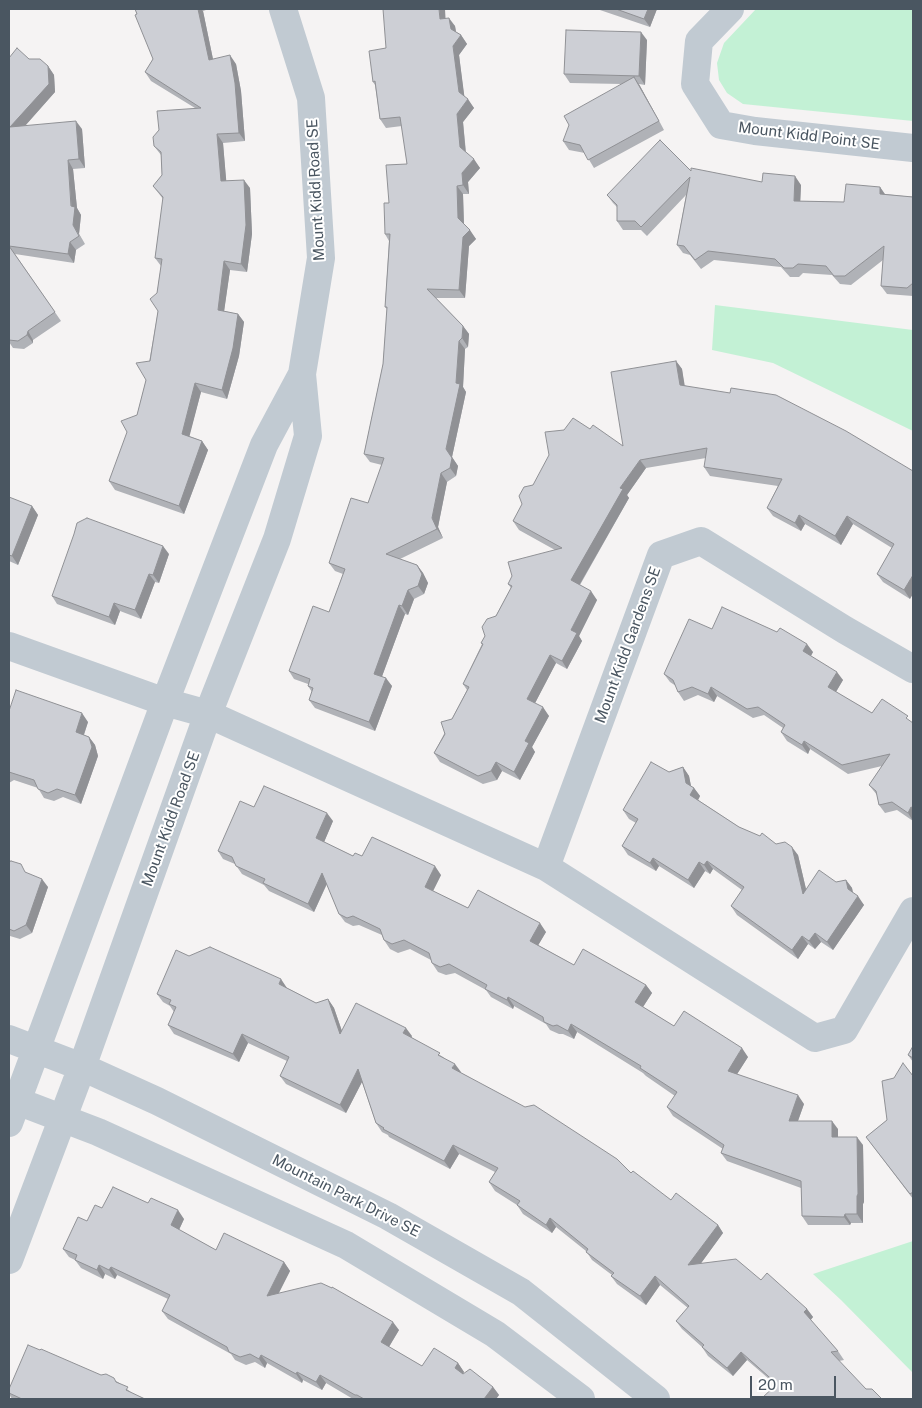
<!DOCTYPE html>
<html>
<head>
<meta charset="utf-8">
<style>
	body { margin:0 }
	#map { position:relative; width:922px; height:1408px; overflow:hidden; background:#f5f3f3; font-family:"Public Sans",sans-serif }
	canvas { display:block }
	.frame { position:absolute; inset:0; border:10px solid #4a5661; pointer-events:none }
	.scale { position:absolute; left:750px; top:1376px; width:86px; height:22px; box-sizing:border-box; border:2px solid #4a5661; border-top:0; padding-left:6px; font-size:15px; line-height:18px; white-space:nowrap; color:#4a5661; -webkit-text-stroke:4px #fff; paint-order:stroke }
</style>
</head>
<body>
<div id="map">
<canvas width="922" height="1408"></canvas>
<div class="frame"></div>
<div class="scale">20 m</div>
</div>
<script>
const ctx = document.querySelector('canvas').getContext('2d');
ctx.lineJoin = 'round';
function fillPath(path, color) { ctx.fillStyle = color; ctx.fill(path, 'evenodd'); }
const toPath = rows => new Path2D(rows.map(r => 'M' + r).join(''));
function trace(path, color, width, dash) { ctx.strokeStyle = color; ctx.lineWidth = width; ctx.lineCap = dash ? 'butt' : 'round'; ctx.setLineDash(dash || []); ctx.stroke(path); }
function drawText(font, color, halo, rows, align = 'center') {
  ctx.font = font + ' "Public Sans",sans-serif'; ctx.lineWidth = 4; ctx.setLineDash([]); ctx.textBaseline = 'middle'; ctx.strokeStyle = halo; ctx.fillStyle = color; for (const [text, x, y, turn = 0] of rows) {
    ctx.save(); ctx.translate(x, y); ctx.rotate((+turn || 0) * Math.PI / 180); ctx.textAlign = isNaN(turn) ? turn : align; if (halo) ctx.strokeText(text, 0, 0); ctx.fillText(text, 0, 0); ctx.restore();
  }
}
fillPath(toPath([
	[756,9,913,9,913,121,743,104,727,93,719,80,717,63,724,43],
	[715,305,913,330,913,431,773,363,712,350],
	[913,1241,913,1373,841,1300,813,1274]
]), '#c3f1d5');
trace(toPath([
	[730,9,699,41,695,84,721,125,755,131,913,148],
	[9,646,165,702,208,714,546,867,815,1038,844,1030,913,911],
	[546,867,661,555,701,541,845,630,913,669],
	[9,1039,82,1067,157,1101,388,1216,521,1292,656,1399],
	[9,1098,98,1132,346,1245,495,1334,581,1399],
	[9,1123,165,702,264,445,302,374],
	[9,1260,82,1067,208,714,277,539,308,436,302,374,321,258,311,98,283,9]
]), '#c1cad2', 28);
fillPath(toPath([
	[135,9,209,9,203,11,213,59,236,64,241,91,245,141,223,143,226,181,250,188,252,234,247,272,230,270,224,311,238,314,244,322,239,356,227,399,201,392,189,436,202,441,208,450,184,514,115,490,109,481,137,415,146,380,158,311,157,293,161,266,155,258,163,199,153,186,162,175,161,155,154,146,195,108,151,81,145,72,153,59],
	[597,9,657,9,650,27],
	[445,18,455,26,456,32,461,35,467,44,459,55,464,96,474,108,463,122,466,152,480,168,468,182,469,194,463,194,464,224,476,239,469,246,465,298,436,298,463,326,469,334,468,347,465,349,463,387,466,392,452,457,458,466,456,476,447,482,438,527,443,538,400,559,417,565,423,573,428,583,424,594,414,599,408,615,405,614,382,676,392,686,375,731,315,708,309,700,312,692,308,686,308,684,294,679,289,671,329,612,343,574,335,571,329,563,368,503,382,465,370,462,364,454,383,364,387,309,385,307,389,241,385,234,389,203,407,164,402,126,386,128,380,119,375,85,373,82,386,48],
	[647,40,645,85,639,84,664,130,594,168,585,153,569,150,563,141,622,84,570,83,564,74],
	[9,58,29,59,48,66,54,75,55,92,25,126,82,129,85,168,73,169,77,208,81,215,79,234,85,244,76,250,74,263,15,254,61,321,33,340,33,343,24,349,13,348,9,342],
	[691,171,762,182,801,185,800,201,844,202,880,187,885,194,913,197,913,296,887,294,881,286,883,260,851,285,840,284,832,275,803,273,799,277,790,277,781,267,714,260,701,269,690,255,683,253,677,245,686,195,647,236,641,230,623,230,617,221,617,207,613,203,607,195],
	[676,361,682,369,684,385,913,471,910,599,883,582,877,574,892,548,853,524,841,545,805,524,801,531,773,516,767,508,778,486,710,476,704,467,706,458,646,468,627,495,629,498,580,585,597,600,579,636,582,641,567,669,556,663,535,703,549,716,532,747,535,752,520,780,502,771,497,780,483,784,440,762,434,753,467,690,463,684,482,644,481,643,511,588,508,584,555,550,519,530,513,521,533,485,590,429,623,446],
	[9,496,10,498,32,506,38,515,18,565,9,561],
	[169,554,159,583,155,582,141,619,120,611,115,625,57,604,52,596],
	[712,629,813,652,811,656,843,680,836,692,872,713,911,722,913,723,913,821,897,810,885,813,879,805,877,795,869,785,882,766,848,774,810,749,808,754,787,741,781,732,783,728,764,715,753,718,717,696,714,702,698,695,684,701,678,692,676,686,670,682,664,674],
	[9,711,88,722,84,735,89,737,95,745,98,756,81,804,63,797,54,801,44,798,38,788,14,780,9,783],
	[683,767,689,776,691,786,694,788,700,796,698,800,739,827,776,844,798,855,806,889,846,880,852,888,853,893,864,905,833,950,821,942,815,949,808,944,798,959,737,915,731,906,742,890,713,869,710,874,705,871,694,888,659,866,656,871,628,855,622,846,636,823,629,819,623,810,669,772],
	[254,807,333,821,324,842,353,856,362,856,441,875,433,891,468,908,546,932,538,945,574,965,646,985,652,993,643,1007,674,1026,748,1057,737,1074,804,1104,798,1121,838,1129,838,1137,863,1145,864,1202,863,1204,863,1223,851,1223,850,1225,808,1225,802,1216,801,1188,727,1161,721,1153,723,1149,673,1116,667,1107,675,1096,646,1076,643,1073,577,1032,574,1039,563,1034,559,1034,550,1030,546,1024,514,1006,513,1009,491,997,486,990,455,973,446,975,438,972,432,963,431,960,410,949,398,953,390,949,384,940,382,935,359,925,353,926,345,922,339,914,327,884,314,912,269,891,264,885,242,874,235,864,223,859,218,851],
	[9,862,48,887,32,933,20,939,10,936,9,941],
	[189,956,287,988,316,1003,328,999,334,1008,342,1031,412,1036,411,1037,443,1057,460,1072,631,1173,671,1200,718,1225,723,1233,701,1263,761,1280,807,1309,813,1317,810,1320,838,1351,844,1360,839,1361,776,1385,747,1360,733,1376,708,1356,702,1347,682,1329,676,1321,688,1308,660,1285,646,1305,617,1284,611,1276,612,1275,592,1260,586,1251,556,1227,552,1233,523,1214,517,1205,495,1191,489,1182,495,1172,459,1154,450,1169,389,1137,388,1135,382,1132,376,1123,362,1082,346,1113,286,1084,280,1076,287,1061,248,1043,239,1062,174,1034,168,1025,174,1012,170,1006,163,1002,157,994],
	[913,1046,913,1062,908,1055],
	[913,1076,913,1199,866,1137,887,1120],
	[148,1203,184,1219,179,1230,216,1250,284,1262,290,1271,279,1293,399,1330,389,1347,422,1366,458,1363,464,1372,463,1374,493,1387,499,1395,496,1399,353,1399,326,1383,322,1390,303,1380,302,1383,267,1363,265,1368,255,1362,246,1365,235,1360,231,1354,168,1319,162,1311,168,1299,117,1275,115,1279,105,1274,103,1279,81,1268,75,1260,69,1257,63,1249,87,1221,102,1208],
	[101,1375,118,1382,132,1393,145,1399,12,1399,9,1394,9,1389]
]), '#b0b2b7');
fillPath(toPath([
	[198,9,201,9,203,11,215,69,209,60],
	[439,9,445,9,446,27,440,19],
	[648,9,657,9,650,27,644,19],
	[449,18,455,26,457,38,451,29],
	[641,32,647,40,645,85,639,76],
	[461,35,467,44,459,55,465,101,459,92,453,46],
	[230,55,236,64,241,91,245,141,239,133],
	[48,66,54,75,55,92,16,136,10,127],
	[634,77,640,86,664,130,659,121],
	[468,99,474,108,463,122,466,156,460,147,457,114],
	[76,121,82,129,85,168,79,159],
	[217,134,223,143,227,189,221,181],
	[474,159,480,168,468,182,469,194,463,185,462,173],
	[68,160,73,169,77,208,81,215,79,234,85,244,73,225],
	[795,176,801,185,800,209,794,201],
	[244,180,250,188,252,234,247,272,241,264],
	[457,186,463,194,464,227,458,218],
	[880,187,886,196,880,194],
	[470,230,476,239,469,246,465,298,459,290,463,237],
	[70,242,76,250,74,263,68,254],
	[224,261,230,270,223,319,218,310],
	[238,314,244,322,239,356,227,399,222,390],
	[463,326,469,334,468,347,462,338],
	[28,331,33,340,33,343,27,335],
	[459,341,465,349,463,387,466,392,452,457,458,466,456,476,450,468,446,449,456,383],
	[676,361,682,369,686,393,680,385],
	[195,383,201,392,188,442,182,434],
	[202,441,208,450,184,514,179,506],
	[640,460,646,468,627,495,629,498,577,589,571,580,620,488],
	[441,473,447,482,438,527,443,538,437,529,432,518],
	[32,506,38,515,18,565,12,556],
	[799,515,805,524,801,531,795,523],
	[847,516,853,524,841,545,835,536],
	[163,546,169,554,159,583,153,575],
	[417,565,423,573,428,583,424,594,418,586],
	[149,574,155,582,141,619,135,610],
	[913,575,913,594,910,599,904,590],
	[408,590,414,599,408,615,402,606],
	[591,591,597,600,579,636,582,641,567,669,562,661,571,630],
	[114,603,120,611,115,625,109,617],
	[399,605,405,614,380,682,374,674],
	[807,644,813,652,809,659,803,651],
	[550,655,556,663,533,707,527,699],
	[837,672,843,680,834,695,828,687],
	[386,678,392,686,375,731,369,722],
	[711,687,717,696,714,702,708,694],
	[543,707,549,716,532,747,535,752,520,780,514,772,525,741],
	[82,713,88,722,82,740,76,732],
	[89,737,95,745,98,756,81,804,75,795],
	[804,741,810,749,808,754,802,745],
	[496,762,502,771,497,780,491,771],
	[683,767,689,776,692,791,686,783],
	[694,788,700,796,696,804,690,795],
	[911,807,913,810,913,821,908,813],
	[327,813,333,821,322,847,316,838],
	[792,847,798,855,809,902,803,894],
	[653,858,659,866,656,871,650,863],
	[707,861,713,869,710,874,704,865],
	[699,862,705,871,694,888,688,880],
	[435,866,441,875,431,895,425,887],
	[322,873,328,881,314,912,308,904],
	[42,879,48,887,32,933,26,925],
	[846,880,852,888,854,898,848,889],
	[858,896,864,905,833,950,827,942],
	[540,923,546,932,536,949,530,941],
	[815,933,821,942,815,949,809,941],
	[802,936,808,944,798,959,792,950],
	[281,979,287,988,285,993,279,984],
	[646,985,652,993,641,1010,635,1002],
	[508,997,514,1006,513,1009,507,1000],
	[328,999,334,1008,346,1043,340,1034],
	[571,1024,577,1032,574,1039,568,1031],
	[406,1028,412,1036,409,1042,403,1033],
	[242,1034,248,1043,239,1062,233,1054],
	[742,1048,748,1057,734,1079,728,1071],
	[455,1064,461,1072,458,1077,452,1068],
	[358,1069,364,1078,346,1113,340,1105],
	[798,1095,804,1104,795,1129,789,1121],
	[832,1121,838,1129,838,1146,832,1137],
	[857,1137,863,1145,864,1202,863,1204,863,1223,857,1214],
	[453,1145,459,1154,450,1169,444,1161],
	[178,1210,184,1219,177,1234,171,1225],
	[845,1214,851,1223,850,1225,844,1217],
	[550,1218,556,1227,552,1233,546,1225],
	[718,1225,723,1233,694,1273,688,1265],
	[284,1262,290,1271,273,1304,267,1296],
	[99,1265,105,1274,103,1279,97,1270],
	[111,1267,117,1275,115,1279,109,1270],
	[655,1276,660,1285,646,1305,640,1296],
	[807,1309,813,1317,810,1321,804,1312],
	[393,1322,399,1330,387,1350,381,1342],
	[741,1352,747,1360,733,1376,727,1368],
	[261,1355,267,1363,265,1368,259,1359],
	[458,1363,464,1372,461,1376,455,1368],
	[297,1372,303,1380,302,1383,296,1374],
	[320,1375,326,1383,322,1390,316,1382],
	[493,1387,499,1395,496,1399,484,1399]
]), '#909195');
const building = toPath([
	[135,9,198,9,209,60,230,55,235,83,239,133,217,134,221,181,244,180,246,225,241,264,224,261,218,310,238,314,233,348,222,390,195,383,182,434,202,441,179,506,109,481,127,432,121,421,137,415,146,380,136,363,150,361,158,311,150,299,157,293,162,259,155,258,163,197,153,186,162,175,161,152,154,146,153,137,159,130,157,111,201,108,145,72,153,59,135,15,137,14,135,9],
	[383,9,439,9,440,19,449,18,451,29,461,35,453,46,459,92,468,99,457,114,460,147,474,159,462,173,463,185,457,186,458,218,470,230,463,237,459,290,427,289,463,326,462,338,459,341,456,383,460,384,446,449,452,458,450,468,441,473,432,518,437,529,386,554,417,565,422,574,418,586,408,590,402,606,399,605,374,674,386,678,369,722,309,700,313,688,308,686,310,679,289,671,313,606,329,612,345,569,329,563,351,498,368,503,384,458,364,454,383,364,387,307,385,307,390,234,385,234,384,203,389,203,386,165,407,164,400,117,380,119,375,81,373,82,369,51,386,48,383,9],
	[616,9,648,9,644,19,616,9],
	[566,30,641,32,639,76,564,74,566,30],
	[17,48,29,59,40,59,48,66,49,84,10,127,76,121,79,159,68,160,71,206,75,207,73,225,79,236,70,242,68,254,9,246,55,312,28,331,27,335,18,341,9,340,9,58,17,48],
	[634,77,659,121,588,160,580,145,563,141,569,125,564,116,634,77],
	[660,140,691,171,691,168,762,182,763,173,795,176,794,201,844,202,846,184,880,187,880,194,913,197,913,283,907,288,881,286,884,246,845,276,834,276,826,266,798,264,793,268,784,268,775,259,708,251,695,260,684,246,677,245,690,177,641,227,635,221,617,221,617,205,607,195,660,140],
	[676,361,680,385,730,393,731,388,776,395,846,431,913,471,913,575,904,590,877,574,894,544,847,516,835,536,799,515,795,523,767,508,782,479,704,467,707,448,640,460,620,488,623,489,571,580,591,591,571,630,577,633,562,661,550,655,527,699,543,707,525,741,529,743,514,772,496,762,491,771,478,776,434,753,445,734,441,722,452,719,469,687,463,684,483,644,481,643,485,636,482,627,487,619,496,616,512,586,508,584,512,576,508,562,562,548,513,521,522,504,519,496,524,487,533,485,549,455,545,432,564,430,573,418,590,429,593,425,623,446,611,372,676,361],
	[9,497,32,506,12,556,9,555,9,497],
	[87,518,163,546,153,575,149,574,135,610,114,603,109,617,52,596,74,534,77,523,87,518],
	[722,607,777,632,780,628,807,644,803,651,837,672,828,687,872,713,882,699,908,716,906,718,913,723,913,808,911,807,908,813,892,802,879,805,876,791,869,785,890,754,842,765,804,741,802,745,781,732,785,725,758,707,747,709,711,687,708,694,692,687,678,692,673,680,664,674,689,619,712,629,722,607],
	[16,690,82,713,76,732,89,737,92,747,75,795,57,789,48,793,38,789,34,780,9,772,9,711,16,690],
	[651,762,669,772,683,767,686,783,694,788,690,795,739,827,760,836,762,833,776,844,785,842,792,847,803,894,819,870,836,882,846,880,848,889,858,896,827,942,815,933,809,941,802,936,792,950,731,906,744,887,707,861,704,865,699,862,688,880,653,858,650,863,622,846,638,819,623,810,651,762],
	[264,786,327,813,316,838,353,856,355,853,362,856,372,837,435,866,425,887,468,908,478,890,540,923,530,941,574,965,583,949,646,985,635,1002,674,1026,684,1011,742,1048,728,1071,798,1095,789,1121,832,1121,832,1137,857,1137,858,1194,857,1196,857,1214,845,1214,844,1217,802,1216,801,1181,721,1153,724,1145,667,1107,677,1092,640,1068,641,1066,571,1024,568,1031,557,1025,553,1026,544,1022,543,1017,508,997,507,1000,485,989,487,985,449,964,440,967,432,963,429,953,404,940,392,944,384,940,380,929,353,916,347,918,339,914,322,873,308,904,263,883,265,879,236,866,232,857,218,851,240,801,254,807,264,786],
	[11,861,21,864,25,872,42,879,26,925,14,931,9,929,9,862,11,861],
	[210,947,281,979,279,984,316,1003,328,999,340,1034,356,1003,406,1028,403,1033,440,1053,438,1055,455,1064,452,1068,525,1107,534,1105,617,1159,631,1173,633,1171,671,1200,676,1193,718,1225,688,1265,736,1259,761,1280,767,1273,807,1309,804,1312,838,1351,831,1352,866,1389,872,1389,882,1399,763,1399,762,1398,777,1384,741,1352,727,1368,702,1347,704,1345,676,1321,689,1306,655,1276,640,1296,611,1276,614,1273,586,1252,588,1249,550,1218,546,1225,517,1205,520,1201,489,1182,498,1168,453,1145,444,1161,383,1129,384,1128,376,1123,358,1069,340,1105,280,1076,289,1057,242,1034,233,1054,168,1025,176,1007,169,1004,171,1000,157,994,176,950,189,956,210,947],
	[913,1046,913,1058,908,1055,913,1046],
	[903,1063,913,1076,913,1192,910,1194,866,1137,887,1120,882,1081,894,1078,903,1063],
	[113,1187,148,1203,151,1198,178,1210,171,1225,216,1250,224,1233,284,1262,267,1296,321,1283,332,1288,332,1287,393,1322,381,1342,422,1366,434,1348,458,1363,455,1368,463,1374,470,1369,493,1387,484,1399,364,1399,357,1395,355,1395,320,1375,316,1382,297,1372,296,1374,261,1355,259,1359,250,1354,240,1357,229,1352,227,1347,162,1311,170,1295,111,1267,109,1270,99,1265,97,1270,75,1260,77,1255,63,1249,78,1217,87,1221,95,1205,102,1208,113,1187],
	[28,1345,40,1350,41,1349,101,1375,106,1374,114,1378,116,1382,128,1387,126,1390,145,1399,22,1399,9,1393,9,1389,28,1345]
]);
fillPath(building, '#cdcfd5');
trace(building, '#909195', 1);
drawText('15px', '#4a5661', '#fff', [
	["Mount Kidd Point SE",809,136,7],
	["Mount Kidd Road SE",316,190,-93],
	["Mount Kidd Gardens SE",628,645,-70],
	["Mount Kidd Road SE",171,819,-70],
	["Mountain Park Drive SE",346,1196,27]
]);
</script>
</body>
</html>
